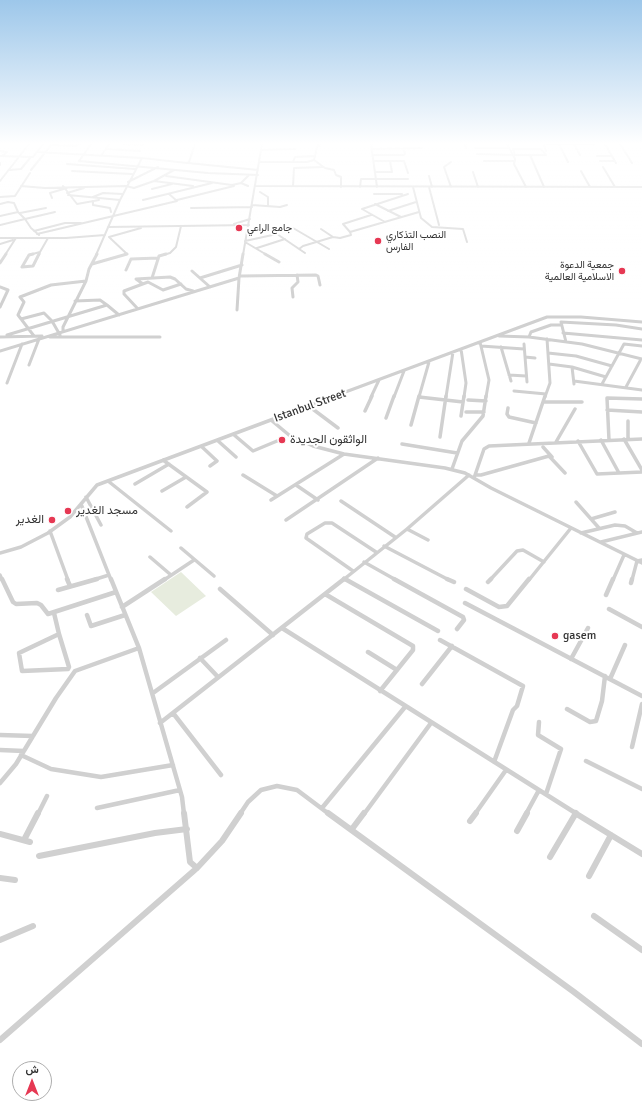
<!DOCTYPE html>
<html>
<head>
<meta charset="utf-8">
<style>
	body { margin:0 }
	#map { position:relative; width:642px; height:1113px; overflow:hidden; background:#fff; font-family:Signika,Vazirmatn,sans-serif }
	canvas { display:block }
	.north { position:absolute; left:12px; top:1061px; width:40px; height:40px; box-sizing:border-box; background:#fff; border:1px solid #adadad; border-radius:50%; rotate:0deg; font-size:11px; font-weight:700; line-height:16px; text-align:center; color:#333 }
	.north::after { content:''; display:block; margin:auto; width:14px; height:18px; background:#e63853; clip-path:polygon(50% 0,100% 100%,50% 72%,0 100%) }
</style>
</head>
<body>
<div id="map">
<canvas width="642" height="1113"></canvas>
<div class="north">ش</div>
</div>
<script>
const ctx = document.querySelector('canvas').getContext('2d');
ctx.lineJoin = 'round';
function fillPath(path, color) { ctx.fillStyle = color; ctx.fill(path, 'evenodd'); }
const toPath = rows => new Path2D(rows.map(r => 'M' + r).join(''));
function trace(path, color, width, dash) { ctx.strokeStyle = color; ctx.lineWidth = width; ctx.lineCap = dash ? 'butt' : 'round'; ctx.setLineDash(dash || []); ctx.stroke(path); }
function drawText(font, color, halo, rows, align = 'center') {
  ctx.font = font + ' Signika,Vazirmatn,sans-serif'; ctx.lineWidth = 4; ctx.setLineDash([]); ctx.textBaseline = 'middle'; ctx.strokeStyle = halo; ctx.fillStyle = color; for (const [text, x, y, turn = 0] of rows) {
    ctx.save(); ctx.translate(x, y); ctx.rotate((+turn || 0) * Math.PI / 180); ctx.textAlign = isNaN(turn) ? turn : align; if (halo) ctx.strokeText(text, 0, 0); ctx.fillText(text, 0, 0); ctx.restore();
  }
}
fillPath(toPath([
	[181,572,206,596,176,616,151,592]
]), '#e7ecde');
trace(toPath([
	[91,144,79,161,208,173,258,175],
	[124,144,143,145],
	[371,144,377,187],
	[465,144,466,148],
	[507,144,515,159,514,164,526,187],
	[544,144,546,151],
	[559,144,568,162],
	[574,144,580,155],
	[605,144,616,163],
	[620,144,632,163],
	[51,145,75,146,80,144],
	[475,148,509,148],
	[106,149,140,151],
	[372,149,422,148],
	[513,149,541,149,546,155,515,155,513,149],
	[261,150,295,149],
	[0,151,7,152,2,156],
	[38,152,142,158,187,163,189,162,195,144],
	[477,154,515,155],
	[373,155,403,155,405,154,404,149],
	[530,155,544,187],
	[0,156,33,157,43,144],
	[101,156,109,144],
	[597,156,612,156],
	[314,160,325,168,334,170,336,175,341,177,341,187],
	[374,161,404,161,408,173],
	[484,161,515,161],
	[600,161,615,161],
	[259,162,307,162,314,160,315,156],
	[293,162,295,157,315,156,317,147,320,146,318,144],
	[451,162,444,167,451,187],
	[0,163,0,165],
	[188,163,258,170],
	[67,164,135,169],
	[603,167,615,187],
	[10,170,21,169,30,158],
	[31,170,52,144],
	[72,171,132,174],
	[581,171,590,187],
	[375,172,392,172,390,161],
	[473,172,478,187],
	[166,176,232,185,241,183,249,175],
	[429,176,432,187],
	[0,181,29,144],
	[154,181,193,186],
	[128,182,158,167],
	[241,183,248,186],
	[21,186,45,188,126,186,134,188,154,181,174,170],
	[63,186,77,204,99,200],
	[256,186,642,187],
	[293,186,294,168,323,167],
	[360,187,361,179,408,179],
	[413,187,421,218,432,227,463,229,467,242],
	[429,187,439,225],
	[152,189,172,184],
	[260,192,268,197,268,205],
	[67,193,84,188],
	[374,194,402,194],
	[68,195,120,200],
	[0,197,15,196,30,173],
	[93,197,103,193,123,194],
	[52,198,50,193,67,188],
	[143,200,212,183],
	[177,200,234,186],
	[93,201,93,205,110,208,111,212],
	[0,204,8,202,14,203,18,212,25,219,55,212],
	[375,204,401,217],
	[252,205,280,207,287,205],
	[191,208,252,207],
	[388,211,416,202],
	[20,213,46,208],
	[0,216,18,212],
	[385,222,362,209,408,194],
	[234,224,250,219],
	[0,225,25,219,31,228,39,235],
	[108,227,249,225],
	[293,228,329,249],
	[34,231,65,223,81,223],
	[350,232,419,212],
	[350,232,343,224,371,215],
	[37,234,177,201,169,194],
	[333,237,340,238,351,235,350,232],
	[0,238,66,238,105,235],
	[245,241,277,234,305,253],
	[245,242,267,255],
	[0,244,13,240],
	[257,248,285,239],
	[299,249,303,246,333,237,321,229],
	[40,252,48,238],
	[5,255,16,238],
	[29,255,40,252],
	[39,255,40,252],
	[96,255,120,200,142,158],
	[123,255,127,254,109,237,141,228],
	[163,255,170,253,176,247,181,226],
	[243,255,262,144]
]), '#d0d0d0', 2);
trace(toPath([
	[33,254,29,255,22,267,33,266,39,254],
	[265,254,279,262],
	[0,263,6,254],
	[92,264,127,254],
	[126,270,131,259,158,258],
	[192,271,210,287],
	[241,276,316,275,318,276,320,285],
	[152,278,159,256,166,254],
	[200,278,242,265],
	[143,284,136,279,170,277,175,279,186,289,193,291],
	[0,287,8,290,0,307],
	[293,297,292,288,298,282,297,275],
	[75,301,100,300,107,305],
	[138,309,124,294,124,291,148,282,163,290,181,284],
	[237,310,239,278,243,254],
	[21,319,44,313,52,321,60,335],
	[63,331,63,327,86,281,89,269,97,254],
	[563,333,642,340],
	[7,335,107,305,119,315],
	[34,336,18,315,24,302,20,297,51,285,86,281],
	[499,336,529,337,582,344,642,359],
	[0,337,42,336],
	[50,337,160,337],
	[529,337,531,332,551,325,561,325],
	[480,342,489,380,486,397],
	[566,342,561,322,616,325,642,329],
	[524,344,527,382],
	[481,346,524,349],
	[501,347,511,381],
	[461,349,466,383,464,397],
	[0,351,239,278],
	[548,353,576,356,612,366],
	[525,357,535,358],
	[549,364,572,367,606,377],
	[29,365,39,339],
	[572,367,574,384],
	[509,375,526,376],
	[574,381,642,390],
	[7,383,22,344],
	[602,384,624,344,642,346],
	[626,387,640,361],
	[514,391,546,394,545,397],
	[546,394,550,383,547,339],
	[332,397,547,317,581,317,642,322],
	[371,397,379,380],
	[394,397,404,371],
	[419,397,421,397],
	[419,397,429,362],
	[446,397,453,352]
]), '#d0d0d0', 3);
trace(toPath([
	[419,397,463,402],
	[468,400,486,401],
	[543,402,582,402],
	[310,407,338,428],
	[508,408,507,414,509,417,536,423],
	[607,410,642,412],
	[365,411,372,396],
	[466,412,484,412],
	[461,416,464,396],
	[386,418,394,396],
	[271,420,289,435,313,446,344,454,445,468,465,473,491,488,642,563],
	[628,421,628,439],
	[411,425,419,396],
	[233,434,253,451,277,441],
	[440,437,446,396],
	[624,439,642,470],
	[217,440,236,457],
	[601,440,619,473],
	[609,440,607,398,642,399],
	[578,441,597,474,642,472],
	[556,442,575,409],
	[529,443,545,396],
	[402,444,457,453],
	[201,446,217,461,210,466],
	[543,447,552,457],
	[163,460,207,492,187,507],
	[452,469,462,441,483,416,486,396],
	[243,475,277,496],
	[475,475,481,475,549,456,565,473],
	[474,478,484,449,489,446,642,439],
	[108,481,171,531],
	[135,484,169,464],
	[296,485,318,500],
	[162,491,186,477],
	[86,497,101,525],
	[271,500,344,454],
	[341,501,395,537],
	[576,502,599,528],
	[81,504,111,580],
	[591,519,615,512],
	[286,520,378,458],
	[407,529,428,540],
	[50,531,68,580],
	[581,533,615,525,625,526,637,533],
	[601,542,642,532],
	[384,546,449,580],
	[181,548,214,576],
	[0,553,21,547,48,533,70,517,97,485,335,396],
	[150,557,171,575],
	[364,562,396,580],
	[353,571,306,538,307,534,325,523,332,523,376,552],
	[0,575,2,580],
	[344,578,347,580],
	[93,580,109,575],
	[164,580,194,560],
	[343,580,407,529,469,475],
	[490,580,517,551,523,550,544,562],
	[529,580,571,528],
	[613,580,624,555],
	[632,580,637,561,642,560]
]), '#d0d0d0', 3.5);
trace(toPath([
	[2,579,13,602,16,604,37,603,41,605,48,614,116,592],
	[67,579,70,586],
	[111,579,139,648,182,797,184,814],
	[345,579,438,631],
	[394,579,463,617,464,620,457,629],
	[447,579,454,582],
	[488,582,491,579],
	[631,583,632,579],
	[220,589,273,635],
	[466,589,499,607,507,606,529,579],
	[58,590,97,579],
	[325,594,413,646,413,650,380,691],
	[606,595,613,579],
	[465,603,642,696],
	[122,607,165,579],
	[609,609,642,627],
	[54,613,59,634],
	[87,615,91,626,125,615],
	[282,628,577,814],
	[59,634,69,667,68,669,22,671,19,653,59,634],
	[440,640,523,686,517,706,513,710,494,762],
	[368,652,397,670],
	[200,658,218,677],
	[571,659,588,628],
	[610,679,625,645],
	[422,684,452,646],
	[153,693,226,640],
	[567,709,590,722,596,721,602,701,605,676],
	[173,713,221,775],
	[539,722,538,735,561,749,546,794],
	[160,723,344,579],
	[0,735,33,736],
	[632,747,642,704],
	[0,750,24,751],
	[21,755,51,769,101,777,173,765],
	[586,761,642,789],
	[0,783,16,764,56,698,75,671,139,648],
	[97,808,180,790],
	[322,808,405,707],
	[38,814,47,796],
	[240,814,248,802,261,790,277,786,297,790,329,814],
	[364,814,431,723],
	[475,814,506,770],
	[526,814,539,790]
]), '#d0d0d0', 4.5);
trace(toPath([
	[184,813,190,862,197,868],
	[328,813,574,992,642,1044],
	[575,813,642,854],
	[470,821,476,813],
	[352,829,364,813],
	[517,831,527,813],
	[0,834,30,842],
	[24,840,38,813],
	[39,856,155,833,187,829],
	[550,857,576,813],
	[589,876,611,835],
	[0,878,15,880],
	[594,916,642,950],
	[0,940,33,926],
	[0,1040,197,868,222,841,241,813]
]), '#d0d0d0', 6);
trace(toPath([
	[548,144,593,144]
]), '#ababab', 3);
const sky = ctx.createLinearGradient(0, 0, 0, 299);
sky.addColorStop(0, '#9dc7ea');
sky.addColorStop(0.48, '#fff');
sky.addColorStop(1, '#ffffff00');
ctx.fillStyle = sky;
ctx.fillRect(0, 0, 642, 299);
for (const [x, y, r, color] of [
	[239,228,4,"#e63853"],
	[378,241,4,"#e63853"],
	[622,271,4,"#e63853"],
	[282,440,4,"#e63853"],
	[68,511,4,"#e63853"],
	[52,520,4,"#e63853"],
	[555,636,4,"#e63853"]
]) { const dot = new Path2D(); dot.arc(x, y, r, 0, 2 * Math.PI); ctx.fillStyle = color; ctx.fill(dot); trace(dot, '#fff', 1.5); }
drawText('10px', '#333', '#fff', [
	["جامع الراعي",247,228],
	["النصب التذكاري",386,235],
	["الفارس",386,247],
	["جمعية الدعوة",614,265,"right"],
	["الاسلامية العالمية",614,277,"right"]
], 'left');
drawText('12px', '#333', '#fff', [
	["Istanbul Street",310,406,-20]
]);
drawText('12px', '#333', '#fff', [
	["الواثقون الجديدة",290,440],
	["مسجد الغدير",76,511],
	["الغدير",44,520,"right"],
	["gasem",563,636]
], 'left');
</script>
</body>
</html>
